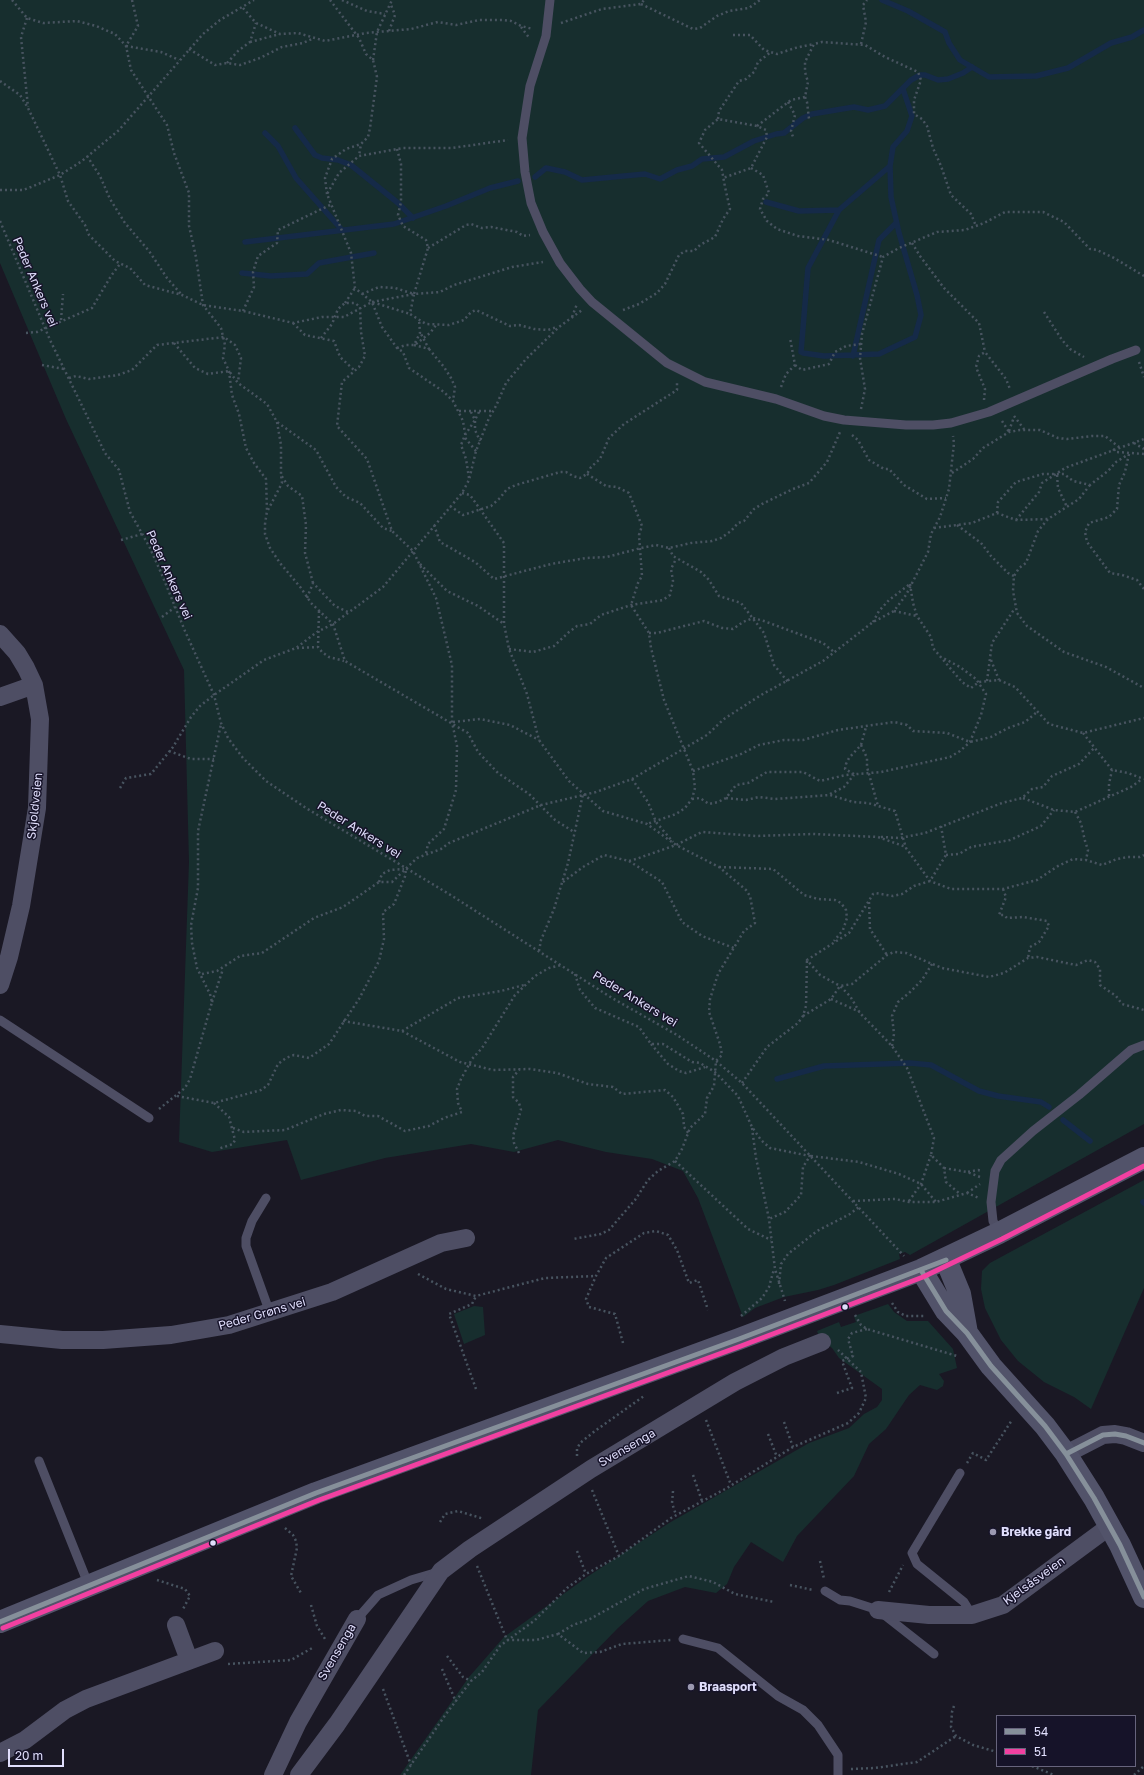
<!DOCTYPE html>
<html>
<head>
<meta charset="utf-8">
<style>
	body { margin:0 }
	#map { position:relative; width:1144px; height:1775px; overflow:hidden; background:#1a1824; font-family:"Golos Text",sans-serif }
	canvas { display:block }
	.legend { position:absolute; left:996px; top:1715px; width:140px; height:52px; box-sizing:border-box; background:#161329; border:1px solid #67647d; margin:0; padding:5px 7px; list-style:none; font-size:12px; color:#e0defc }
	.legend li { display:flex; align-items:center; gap:8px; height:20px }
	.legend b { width:20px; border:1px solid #67647d }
	.scale { position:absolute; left:8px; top:1749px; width:56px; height:18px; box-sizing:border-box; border:2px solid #e0defc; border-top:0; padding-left:5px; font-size:12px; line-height:14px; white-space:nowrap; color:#e0defc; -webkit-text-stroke:3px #161329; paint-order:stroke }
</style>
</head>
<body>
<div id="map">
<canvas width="1144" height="1775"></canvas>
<ul class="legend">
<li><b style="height:5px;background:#86909a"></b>54</li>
<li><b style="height:5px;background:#f240a1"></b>51</li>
</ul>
<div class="scale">20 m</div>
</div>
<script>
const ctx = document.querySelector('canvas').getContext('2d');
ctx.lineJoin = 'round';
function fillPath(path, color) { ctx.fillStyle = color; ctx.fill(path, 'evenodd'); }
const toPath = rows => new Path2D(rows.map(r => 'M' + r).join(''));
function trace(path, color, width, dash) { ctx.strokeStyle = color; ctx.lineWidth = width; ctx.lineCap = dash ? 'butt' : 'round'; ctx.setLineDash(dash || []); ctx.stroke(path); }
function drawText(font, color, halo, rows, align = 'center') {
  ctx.font = font + ' "Golos Text",sans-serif'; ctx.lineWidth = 3; ctx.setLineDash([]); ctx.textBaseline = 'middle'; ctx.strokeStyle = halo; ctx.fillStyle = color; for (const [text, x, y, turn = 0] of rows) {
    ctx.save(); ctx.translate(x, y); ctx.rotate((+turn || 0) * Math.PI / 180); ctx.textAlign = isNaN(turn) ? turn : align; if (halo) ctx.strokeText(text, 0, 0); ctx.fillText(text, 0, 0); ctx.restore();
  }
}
fillPath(toPath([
	[0,0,1144,0,1144,1124,910,1255,905,1252,899,1254,900,1259,834,1285,818,1290,784,1297,755,1308,743,1317,698,1198,683,1171,652,1159,606,1152,558,1140,514,1152,471,1144,385,1158,301,1180,287,1140,212,1152,179,1142,189,862,184,670,66,419,0,263],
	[1144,1180,1144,1288,1091,1409,1074,1397,1044,1382,1018,1361,1001,1340,985,1308,981,1289,982,1271,990,1263,1001,1257],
	[888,1304,894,1312,907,1321,928,1321,953,1349,957,1368,939,1374,944,1381,943,1386,937,1390,920,1385,909,1395,886,1429,869,1444,854,1476,797,1536,783,1562,751,1542,734,1567,727,1584,716,1593,685,1587,648,1601,618,1628,538,1710,531,1775,400,1775,469,1677,504,1637,587,1577,669,1523,809,1443,849,1428,864,1414,877,1407,882,1400,882,1389,839,1358,832,1348,820,1339,817,1331,839,1322,841,1327,856,1322,854,1316],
	[474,1306,483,1307,485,1335,464,1344,454,1314]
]), '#172e2e');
trace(toPath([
	[882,0,908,11,945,32,949,43,960,60,989,77,1036,76,1068,68,1111,43,1132,37,1144,30],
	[295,128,315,155,322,158,338,160,351,165,398,203,413,218],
	[265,133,278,146,296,178,342,230],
	[535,177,546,168,565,172,582,180,645,174,660,179,677,170,692,166,702,159,724,157,754,141,776,134,784,133,803,118,812,114,854,107,868,110,885,106,911,80,920,75,925,75,938,80,948,79,963,73,972,67],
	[766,202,799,211,839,210],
	[245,242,394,224,446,206,490,188,518,181],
	[242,273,271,276,307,274,319,263,374,253],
	[801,352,808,268,839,210,890,166],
	[803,353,824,356,879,354,915,337,921,315,917,295,899,233,891,197,890,166,893,147,907,131,912,116,903,89],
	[853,356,879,240,896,223],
	[777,1079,824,1066,910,1063,931,1065,979,1091,998,1096,1041,1102,1049,1107],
	[1063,1120,1090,1141],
	[1143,1202,1144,1203]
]), '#152a48', 5.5);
trace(toPath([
	[12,0,27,18,43,23,77,21,96,26,115,34,126,46,131,70,167,125,174,153,189,193,189,226,196,257,203,305,221,328,225,345,223,358,229,371,232,395,239,414,246,448,254,463,266,479,267,511,265,524,265,534,270,548,280,563,301,588,311,603,333,624,345,661,468,733,478,752,498,773,529,794,555,820,574,832],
	[132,0,138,26,126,46,161,52,179,60],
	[330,0,359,38,366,54,373,60,377,77,370,128,368,137,361,144,359,156],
	[342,0,367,11,385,14],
	[641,4,693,29,700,28,717,16,729,11,749,8,760,0],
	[243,8,256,23,280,34,298,33,325,41,366,33,411,29,438,22,456,25,479,20,503,20,511,21,521,26,533,29],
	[27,18,21,37,28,107],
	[561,23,602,9,641,4,644,0],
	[521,27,530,39],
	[389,31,395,15,391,5],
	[733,35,750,35,764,50,777,54,795,48,814,44],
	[250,42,280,34],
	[861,44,866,22,863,5,867,0],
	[189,49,215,65,227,63,240,65,260,58,282,47,303,43,314,38],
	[373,60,377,32,392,0],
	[227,63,238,51,250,42,256,23],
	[0,81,20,95,28,108,60,175,68,201,85,225,89,235,115,261,130,268,145,285,182,295,203,305,243,311,293,323,322,317,344,317,372,302,410,314],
	[805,97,807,102,809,119],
	[788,102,795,115,791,131,793,137],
	[718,119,719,111,739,81,746,79,754,72,758,62,771,52],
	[757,126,791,100,805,97,808,82,805,72,805,62,814,44,822,42,865,45,885,57,918,72,921,80,914,100,914,114,922,119,927,126,933,148,941,166,951,195,971,214,976,226],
	[397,149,401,164,401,202,398,215,403,226,426,240,428,248,414,294],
	[87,156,100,176,110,199,125,223,149,251,167,278,181,294],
	[751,168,763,175,769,193,763,199,760,209,767,221,777,229,798,236,829,240,883,257],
	[0,190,23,190,31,187,60,175,82,161,119,130,203,34,220,20,254,0],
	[327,194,325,178,332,159,346,149,361,144],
	[0,221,50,340,105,453,119,470,130,512,150,548,162,575,185,631,214,695,221,723,228,738,243,758,266,781,306,808,449,894,612,998,677,1035,716,1061,742,1083,904,1256],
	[912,243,920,256,944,288,979,323,985,352],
	[428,248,466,225,471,224,482,228,491,227,517,232,523,236,530,235],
	[362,294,379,287,395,288,414,294,410,314,426,324,449,325,464,320,471,312,476,310,510,326,519,325,534,329,548,330,557,327],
	[372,302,414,294,440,292,454,285,512,267,543,262],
	[345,303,355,288],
	[623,310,639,304,657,293,665,284,679,255,685,251,694,251,700,245,715,237,723,219,730,209,725,187,722,170,699,143,705,130,718,119,757,126,766,130,767,137,751,168,723,178],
	[243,311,254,287,253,272,258,256,277,243,278,230,330,205],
	[1044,312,1062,340,1070,349,1084,357],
	[572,317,577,304],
	[61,320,63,294],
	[293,323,305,335,334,341,340,357,354,370],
	[26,333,37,332,92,308,111,276,120,264],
	[321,338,332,324,338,309,345,303,355,303,360,307,361,332,365,356,359,367,342,382,337,426,367,459,392,531,413,551,436,598,452,665,452,722,457,746,456,790,444,829,428,844,426,853],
	[174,343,195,368,208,374,229,371,238,383,267,404,277,422,316,450,336,487,346,497,360,503,383,528,392,531],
	[416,344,430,333,437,324],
	[414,345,429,349,421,334],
	[397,348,406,345,414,345,420,333,419,319],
	[429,349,444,367,451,378,455,387,453,401],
	[1139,362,1144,377],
	[42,365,64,369],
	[795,365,802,370,829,364,835,352,846,346,861,344],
	[69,378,76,376,89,379,118,375,132,370,157,345,224,337,235,345,241,358,238,382],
	[781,387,786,374,795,365,790,338],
	[984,400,985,389,976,367,979,356,985,352,1006,379,1010,389],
	[861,409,865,389,860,358,862,334,883,257,899,248,937,232,965,230,984,223,1005,212,1043,212,1064,222,1090,249,1097,250,1114,258,1144,276],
	[459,411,493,411],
	[479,412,475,420,475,430,480,441],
	[1014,416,1024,429],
	[1002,421,1009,432],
	[277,422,281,445,281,475],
	[1009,431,1014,417],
	[852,435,858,440,869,460,884,469,889,469,904,485,927,499,946,498],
	[1134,443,1144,449],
	[1113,449,1117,452,1144,454],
	[476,451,466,439,463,421,453,401,444,392,409,368,403,352,397,348,382,327,372,302,355,288,351,253,327,194,339,173,359,156,403,148,452,148,508,140],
	[1129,454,1125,472,1119,485,1117,509,1109,517,1089,523,1085,532,1087,542,1110,573,1122,575,1137,580,1144,589],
	[952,473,973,459,983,448,1009,432,1020,430,1040,430,1058,438,1067,439,1092,436,1105,436,1119,447],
	[587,474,606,486,617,487,629,493,642,526,639,535,642,576,638,583,631,605,649,633,651,648,664,700,693,771,695,788,692,799,685,808,676,814,647,824],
	[1057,475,1058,488,1067,507],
	[469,478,466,459,461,445,465,435,475,420,471,412],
	[1090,485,1079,499,1048,519,1038,531,1026,563,1019,568,1014,576,1013,591,1017,613,1027,626,1064,652,1106,667,1144,688],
	[462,493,470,495,504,543,504,624,509,649,527,694,539,740,569,781,603,811,647,824,676,845,719,867,746,890,750,896,755,923,744,931,718,974,710,999,709,1012,720,1044,722,1055,716,1061,714,1086,707,1098,705,1114,690,1128,682,1149,675,1161,658,1171,648,1180,635,1200,609,1230,601,1234,573,1239],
	[450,506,463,515,491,506,500,498,507,489,516,485,560,472,566,472,573,476,580,478,587,474,591,467,600,459,609,438,624,424,677,390,677,383],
	[268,510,282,483,281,475,288,486,302,496,306,525,305,553,313,583],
	[997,513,998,502,1016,482,1043,474,1064,474,1073,481,1090,485,1108,471,1116,462,1129,454],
	[1016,520,1039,492,1042,483,1065,468,1144,439],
	[434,525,440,542,475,562,494,579,551,564,586,558,607,557,641,548,656,545,669,548,691,543,712,541,721,538,731,531,738,523,744,521,754,509,762,504,793,489,809,483,827,462,840,432],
	[957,525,981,543,991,556,1008,573,1014,576],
	[934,528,972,523,997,513,1016,520,1048,519],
	[121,540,142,534],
	[669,548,673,556,701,572,709,580,719,596,741,603,764,633,774,665,788,682],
	[420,564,447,591,478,606,504,624],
	[910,584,913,603,917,616,931,637,933,648,962,682,971,688,979,682,999,680,1015,687,1049,724,1083,733,1144,718],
	[307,598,313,583,335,606,348,612],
	[319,611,318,647,322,652,329,657,344,661],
	[894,611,917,616],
	[162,617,175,607],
	[873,622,879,611,889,600,910,584],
	[649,633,657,633,704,621,722,628,733,629,743,622,753,618,764,621,823,643,834,652],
	[297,648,318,647],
	[509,649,533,652,554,646,569,632,577,626,590,624,601,615,631,605,663,600,670,595,673,581,671,569,676,559],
	[991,660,999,680],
	[987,681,992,643,1015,608],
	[453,722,480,719,510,725,539,740],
	[1083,733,1112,770,1128,773,1144,779],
	[861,745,867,758,867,767,878,806],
	[169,751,191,759,214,759],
	[693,771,741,754,759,745,784,740,803,740,838,730,894,722,907,725,913,731,947,733,970,742,991,737,1008,728,1025,722,1037,712],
	[854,774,845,769,846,764,849,758,861,745,866,727],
	[632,779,648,802,656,822,673,842],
	[120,788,126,778,151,774,173,747,191,717,200,706,214,695,264,660,296,648,317,632,333,624,383,587,462,493,469,480,476,451,489,418,496,406,506,383,526,359,559,327,582,310],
	[830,794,844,787,854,775],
	[1109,796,1109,784,1112,770],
	[726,798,746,800,759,797,775,799,830,795,853,802,868,803,895,811,906,848,930,881,951,889,1003,889,1037,880,1058,866,1073,859,1086,860,1102,865,1117,859,1128,857,1140,857,1144,855],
	[1023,798,1054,810,1075,812,1131,787,1142,779],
	[692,799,700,798,709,804,718,802,726,798,736,785,748,783,767,772,803,772,820,781,846,775,881,772,950,757,960,751,970,742,981,715,986,694,976,679,960,667,943,658],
	[1075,812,1081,823,1085,841,1088,850,1086,860],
	[941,826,946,855,930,881,914,886,902,894,893,896,875,893,873,894,849,933,807,960,820,975,840,986,850,996,860,1013,892,1046,907,1068,934,1138,931,1155,944,1168,946,1182,960,1194],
	[881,837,900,838,925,833,1002,803,1022,798,1032,789,1043,787,1052,776,1079,764,1095,747],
	[946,855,959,854,971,847,1010,840,1041,826,1054,810],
	[629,861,662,882,682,922,702,936,734,948],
	[719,867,773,869,804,895,818,899,835,900,841,903,846,910,847,918,843,930,834,941],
	[379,882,382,874,390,870,404,869],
	[563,882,583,867,604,855,629,861,636,859,676,845,702,832,756,836,813,834,878,837,906,847],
	[1003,889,1006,897,999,915,1004,915,1007,918,1023,917,1047,921,1049,926,1039,942,1030,947,1028,958],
	[869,902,870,929,887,955],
	[539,951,541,940,554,909,568,863,583,794],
	[202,974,217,971,240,956,262,953,314,918,343,907,379,882,392,882,417,858,441,849,449,843,541,805,596,792,632,779,707,735,724,719,761,695,823,661,873,622,894,611,906,595,928,552,931,534,940,517,949,489,954,443,953,436],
	[575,974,580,990,595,1008,639,1027,651,1044,663,1044,692,1062,700,1063,715,1072,738,1096,752,1127,761,1140,770,1148,810,1156,803,1167,801,1195,785,1212,769,1219],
	[831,999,860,1012],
	[212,1002,223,969],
	[803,1016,831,999,840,986,852,984,887,955,894,952,906,953,942,968,989,977,1004,973,1028,958,1037,957,1076,965,1088,960,1095,962,1100,969,1100,985,1116,996,1122,1004,1144,1010],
	[343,1021,402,1031,460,1062,493,1070,530,1069,557,1073,588,1084,613,1087,622,1094,665,1090,673,1097,683,1114,684,1127,689,1134],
	[402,1031,458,998,501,991,524,985],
	[651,1044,668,1064,679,1071,686,1073,705,1067],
	[892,1046,894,1034,892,1016,898,1002,909,993,922,980,932,964],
	[742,1083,767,1047,798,1023,803,1016,806,1006,807,960],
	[177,1096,214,1103,261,1090,268,1085,278,1064,286,1058,294,1055,309,1058,329,1044,359,999,379,961,384,939,383,912,394,904,406,874,405,869],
	[214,1103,229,1117,235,1140,233,1144,218,1149],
	[159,1109,185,1088,190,1079,212,1002,210,994,197,968,192,943,191,925,198,888,198,831,221,724],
	[233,1128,244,1132,285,1130,324,1114,341,1110,356,1111,365,1116,378,1116,405,1131,429,1126,444,1118,462,1112,458,1103,457,1089,461,1079,472,1059,482,1048,515,995,535,976,549,968,561,965],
	[752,1128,756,1158,769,1219,775,1269,785,1301],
	[519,1153,514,1143,513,1136,521,1110,519,1103,513,1097,513,1077,519,1070],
	[811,1156,859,1162,899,1174,921,1184,936,1202],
	[675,1161,748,1229,771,1240],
	[944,1168,967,1172],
	[980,1177,967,1172,978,1170,982,1171],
	[967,1193,980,1184],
	[853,1201,895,1199,909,1202,936,1202,967,1193,979,1198],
	[909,1201,921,1184,931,1155],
	[418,1274,446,1289,476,1296,545,1278,596,1276],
	[779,1284,781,1264,788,1254,817,1231,850,1214,859,1207],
	[892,1303,898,1312,906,1316,925,1316],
	[855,1315,861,1325,867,1329,957,1356],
	[741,1316,762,1298,769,1287,774,1269],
	[623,1343,615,1314,589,1307,586,1299,596,1276,606,1258,644,1233,656,1231,668,1235,677,1250,689,1283,698,1280,708,1310],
	[476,1389,449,1314,472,1304,476,1296],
	[837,1393,852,1388,842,1361,853,1356,848,1339,852,1333,867,1329],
	[706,1420,731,1485],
	[784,1422,793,1447],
	[768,1434,777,1457],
	[577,1456,577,1449,580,1443,595,1431,644,1396],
	[967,1463,973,1453,986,1460,1012,1420],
	[693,1475,702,1501],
	[592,1490,619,1556],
	[673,1491,672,1503,676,1515],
	[440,1522,445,1514,458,1511,484,1519],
	[285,1528,293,1535,296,1541,297,1548,291,1576,301,1593],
	[577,1551,586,1574],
	[820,1561,824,1579],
	[477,1566,507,1640,536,1640,558,1634,583,1653,600,1652,622,1644,671,1640],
	[157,1580,185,1589,190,1596,183,1609],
	[790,1585,813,1590],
	[889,1592,903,1565],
	[311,1605,317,1626,325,1639],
	[558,1634,573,1625,590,1619,644,1589,689,1576,713,1582,735,1594,774,1602],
	[447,1656,463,1677,471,1681],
	[228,1664,291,1660,314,1647],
	[442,1669,456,1702],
	[383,1689,411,1765],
	[954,1706,952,1712,951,1727,956,1736,973,1745,997,1752],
	[1032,1766,1054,1775],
	[851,1769,875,1768,917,1762,956,1736],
	[404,1775,446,1714,471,1681,482,1672,500,1646,535,1620,567,1588,586,1574,619,1556,671,1518,727,1488,793,1447,848,1423,859,1413,866,1398,861,1372,838,1350],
	[1134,1775,1144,1766]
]), '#485460', 2.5, [2, 3]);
trace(toPath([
	[550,0,546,36,530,86,522,138,525,172,531,203,543,232,560,263,580,289,592,302,667,363,705,382,776,399,824,416,844,420,906,425,933,425,951,423,989,412,1112,359,1136,350],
	[0,1020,149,1118],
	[266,1198,252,1221,246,1238,246,1246,270,1313],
	[999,1233,993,1221,991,1202,995,1171,1001,1160,1033,1131,1079,1095,1131,1050,1144,1045],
	[39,1461,89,1586],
	[960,1473,912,1553,917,1564,964,1602,972,1615],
	[825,1591,840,1600,850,1601,878,1610,934,1654],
	[357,1619,378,1595,411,1580,438,1572],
	[683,1639,718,1648,778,1696,803,1710,818,1725,838,1755,838,1775]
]), '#4e4e64', 9);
trace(toPath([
	[0,634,17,653,26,668,34,685,40,719,37,808,21,906,9,957,0,985],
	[0,697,34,685],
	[0,1334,62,1340,103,1340,171,1335,229,1325,332,1292,441,1243,466,1238],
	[1066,1454,1103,1435,1115,1434,1126,1436,1144,1443],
	[878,1610,929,1615,972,1615,1003,1605,1110,1526],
	[176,1625,189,1660],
	[0,1753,25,1740,65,1710,86,1699,215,1651],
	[273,1775,298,1722,357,1619],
	[299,1775,337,1724,441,1571,470,1549,591,1469,735,1382,784,1357,822,1342]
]), '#4e4e64', 18);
trace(toPath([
	[946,1260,960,1294,967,1333],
	[921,1270,946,1311,967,1333,991,1366,1045,1426,1066,1454,1094,1498,1120,1545,1144,1597],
	[0,1622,316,1493,739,1339,921,1270,999,1233,1144,1158]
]), '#52536a', 22);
trace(toPath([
	[921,1270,946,1311,967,1333,991,1366,1045,1426,1066,1454,1094,1498,1120,1545,1144,1597],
	[1066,1454,1103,1435,1115,1434,1126,1436,1144,1443],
	[0,1622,316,1493,739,1339,946,1260]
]), '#86909a', 5);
trace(toPath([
	[3,1628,319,1500,741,1346,923,1277,1002,1239,1144,1166]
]), '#f240a1', 5);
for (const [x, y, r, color] of [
	[845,1307,3.5,"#e0defc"],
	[993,1532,4,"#9b99b0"],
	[213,1543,3.5,"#e0defc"],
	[691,1687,4,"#9b99b0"]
]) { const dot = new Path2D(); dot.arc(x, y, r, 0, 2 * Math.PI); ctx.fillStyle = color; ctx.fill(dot); trace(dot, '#161329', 1.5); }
drawText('12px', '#e0defc', '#161329', [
	["Peder Ankers vei",35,282,67],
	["Peder Ankers vei",169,575,66],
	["Skjoldveien",35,806,-84],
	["Peder Ankers vei",359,830,32],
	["Peder Ankers vei",635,999,31],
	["Peder Grøns vei",262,1314,-16],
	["Svensenga",627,1448,-30],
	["Kjelsåsveien",1034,1581,-36],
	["Svensenga",337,1652,-60]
]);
drawText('bold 12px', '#e0defc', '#161329', [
	["Brekke gård",1001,1532],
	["Braasport",699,1687]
], 'left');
</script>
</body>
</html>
